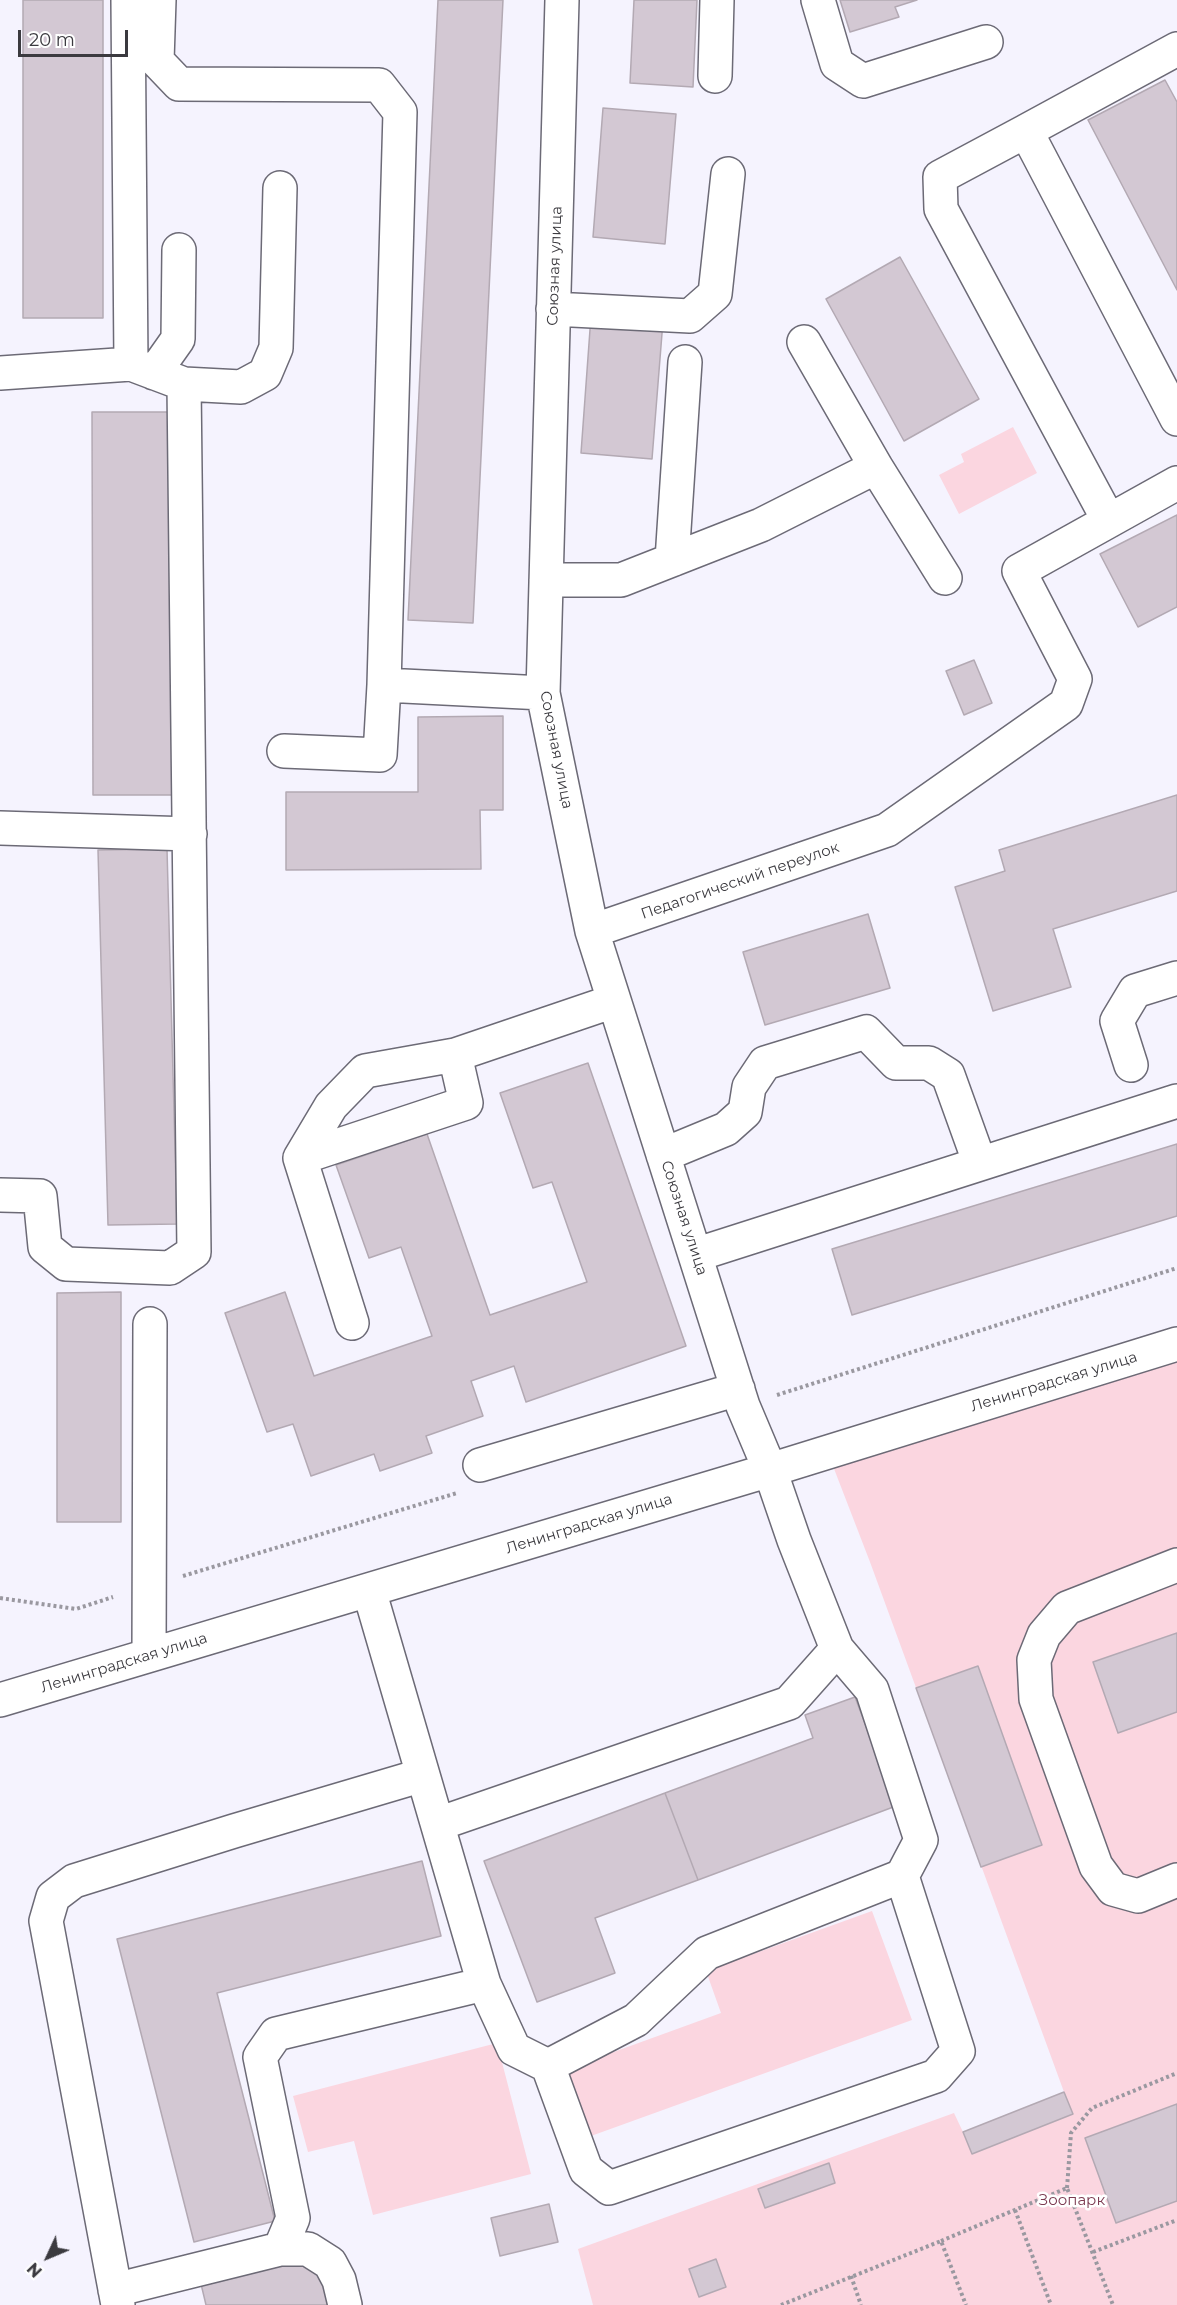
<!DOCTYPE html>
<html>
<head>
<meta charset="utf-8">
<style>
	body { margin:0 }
	#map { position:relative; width:1177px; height:2305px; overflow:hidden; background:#f5f3fe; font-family:Montserrat,sans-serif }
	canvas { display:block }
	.north { position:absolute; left:18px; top:2227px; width:60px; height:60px; -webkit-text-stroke:4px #fff; paint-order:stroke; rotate:226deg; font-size:16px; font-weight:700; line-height:24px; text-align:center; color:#3b3a3f }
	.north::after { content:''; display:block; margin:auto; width:21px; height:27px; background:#3b3a3f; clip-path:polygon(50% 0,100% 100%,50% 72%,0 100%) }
	.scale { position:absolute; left:18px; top:30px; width:110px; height:27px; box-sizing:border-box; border:3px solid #3b3a3f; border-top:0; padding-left:8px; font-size:18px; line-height:21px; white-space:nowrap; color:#3b3a3f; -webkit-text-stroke:4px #fff; paint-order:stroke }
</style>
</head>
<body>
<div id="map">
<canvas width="1177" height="2305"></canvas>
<div class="north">N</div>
<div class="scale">20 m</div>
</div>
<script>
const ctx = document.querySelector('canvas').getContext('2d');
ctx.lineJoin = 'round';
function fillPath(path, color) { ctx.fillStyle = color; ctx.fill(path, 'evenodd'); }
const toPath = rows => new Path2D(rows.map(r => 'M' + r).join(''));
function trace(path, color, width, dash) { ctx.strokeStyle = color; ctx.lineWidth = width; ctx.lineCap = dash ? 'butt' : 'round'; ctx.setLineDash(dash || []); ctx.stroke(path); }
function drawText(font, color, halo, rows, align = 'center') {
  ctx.font = font + ' Montserrat,sans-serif'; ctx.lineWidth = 5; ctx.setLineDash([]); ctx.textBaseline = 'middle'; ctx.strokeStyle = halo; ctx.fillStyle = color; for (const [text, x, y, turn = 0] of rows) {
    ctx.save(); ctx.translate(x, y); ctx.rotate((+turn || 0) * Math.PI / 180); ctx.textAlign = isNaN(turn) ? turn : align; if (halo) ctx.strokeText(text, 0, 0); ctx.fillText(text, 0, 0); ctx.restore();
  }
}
fillPath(toPath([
	[1013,427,1037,473,959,514,939,475,964,462,961,454],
	[1177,1339,1177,2305,593,2305,578,2249,954,2113,963,2132,1064,2092,870,1562,826,1448],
	[872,1911,912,2020,591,2136,567,2069,721,2013,706,1971],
	[497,2043,531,2174,373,2215,354,2141,308,2152,293,2096]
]), '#fbd6e0');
const building = toPath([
	[23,0,103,0,103,318,23,318,23,0],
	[438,0,503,0,473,623,408,620,438,0],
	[634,0,697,0,693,87,630,83,634,0],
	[840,0,917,0,895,7,899,17,850,32,840,0],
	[1165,80,1177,102,1177,290,1088,120,1165,80],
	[603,108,676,114,665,244,593,237,603,108],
	[900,257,979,399,904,441,826,299,900,257],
	[591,316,663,321,652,459,581,453,591,316],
	[92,412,172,412,172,795,93,795,92,412],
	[1177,515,1177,607,1138,627,1100,554,1177,515],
	[974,660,992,703,964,715,946,671,974,660],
	[503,716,503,810,480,810,481,869,286,870,286,792,418,792,418,717,503,716],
	[1177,795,1177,891,1053,929,1071,987,993,1011,955,887,1005,871,999,850,1177,795],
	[167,849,177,1224,108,1225,98,850,167,849],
	[868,914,890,988,765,1025,743,952,868,914],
	[588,1063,686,1346,526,1402,514,1366,471,1381,483,1416,426,1436,432,1453,380,1471,374,1454,311,1476,293,1424,267,1432,225,1313,285,1292,314,1376,432,1336,401,1247,369,1258,336,1165,427,1134,490,1315,587,1282,552,1182,533,1188,500,1093,588,1063],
	[1177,1144,1177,1216,852,1315,832,1249,1177,1144],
	[121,1292,121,1522,57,1522,57,1293,121,1292],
	[1177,1633,1177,1712,1118,1733,1093,1662,1177,1633],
	[978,1666,1042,1845,981,1867,916,1688,978,1666],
	[855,1697,896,1806,698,1880,665,1793,813,1738,805,1715,855,1697],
	[665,1793,698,1880,595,1918,615,1973,537,2002,484,1861,665,1793],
	[422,1861,441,1936,217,1993,275,2221,194,2242,117,1939,422,1861],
	[1064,2092,1073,2114,972,2154,963,2132,1064,2092],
	[1177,2104,1177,2201,1116,2223,1085,2138,1177,2104],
	[829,2163,835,2183,765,2208,758,2189,829,2163],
	[549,2204,558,2242,500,2256,491,2218,549,2204],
	[313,2238,330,2305,206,2305,197,2267,313,2238],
	[716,2259,726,2287,699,2297,689,2269,716,2259]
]);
fillPath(building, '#d3c8d3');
trace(building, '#b3a9b3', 1.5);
const minor = toPath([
	[159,0,157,61,179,84,379,85,400,112,384,685],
	[562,0,543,693,592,931,743,1406,770,1470,794,1540,837,1649,872,1690,921,1840,902,1876],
	[818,0,837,64,863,81,986,42],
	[715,76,717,0],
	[1026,131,1177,49],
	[553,309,690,316,715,294,728,174],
	[804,342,876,467,945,578],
	[0,373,131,364],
	[154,373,178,339,179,250],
	[184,384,241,387,265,374,276,348,280,188],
	[1109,521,941,209,940,177,1026,131,1177,419],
	[672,560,685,362],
	[546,580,621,580,761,525,876,467],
	[284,751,380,755,384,685,543,693],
	[0,828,190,834],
	[592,931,887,830,1066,704,1075,679,1019,571,1177,483],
	[1131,1065,1117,1021,1135,991,1177,978],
	[663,1155,726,1129,745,1112,749,1087,765,1063,866,1032,896,1063,929,1063,948,1075,980,1164],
	[300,1158,466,1103,455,1055],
	[0,1195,40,1196,45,1247,66,1264,170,1268,194,1252,184,384,131,364,128,0],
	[695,1255,1177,1101],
	[352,1323,300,1158,331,1106,365,1071,455,1055,614,1001],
	[480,1465,738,1389],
	[1177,1565,1067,1608,1044,1635,1034,1660,1036,1699,1096,1866,1113,1889,1138,1896,1177,1880],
	[149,1655,150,1324],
	[0,1700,770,1470,1177,1344],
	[438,1824,789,1703,837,1649],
	[484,1984,514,2049,548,2066,636,2020,707,1953,902,1876,958,2051,936,2076,609,2188,586,2170,548,2066],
	[280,2249,308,2249,330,2263,339,2280,345,2305],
	[115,2290,280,2249,293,2218,260,2057,276,2034,484,1984,369,1590],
	[118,2305,46,1921,53,1897,74,1881,234,1831,423,1775]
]);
trace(minor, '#6c6a76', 36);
trace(toPath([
	[777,1395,1177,1268],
	[183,1576,457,1493],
	[0,1598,76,1609,113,1597],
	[1067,2188,1071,2133,1092,2108,1177,2073],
	[1015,2210,1051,2305],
	[941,2241,1067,2188,1113,2305],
	[1093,2252,1177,2220],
	[851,2276,861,2305],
	[781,2305,941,2241,966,2305]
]), '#9a98a0', 4, [3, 3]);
trace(minor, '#fff', 33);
drawText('15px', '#3b3a3f', '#fff', [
	["Союзная улица",555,266,-88],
	["Союзная улица",556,750,79],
	["Педагогический переулок",740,881,-19],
	["Союзная улица",684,1218,72],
	["Ленинградская улица",1054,1382,-17],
	["Ленинградская улица",589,1524,-17],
	["Ленинградская улица",124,1663,-17]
]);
drawText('15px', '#7c3c52', '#fff', [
	["Зоопарк",1072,2201]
]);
</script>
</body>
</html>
